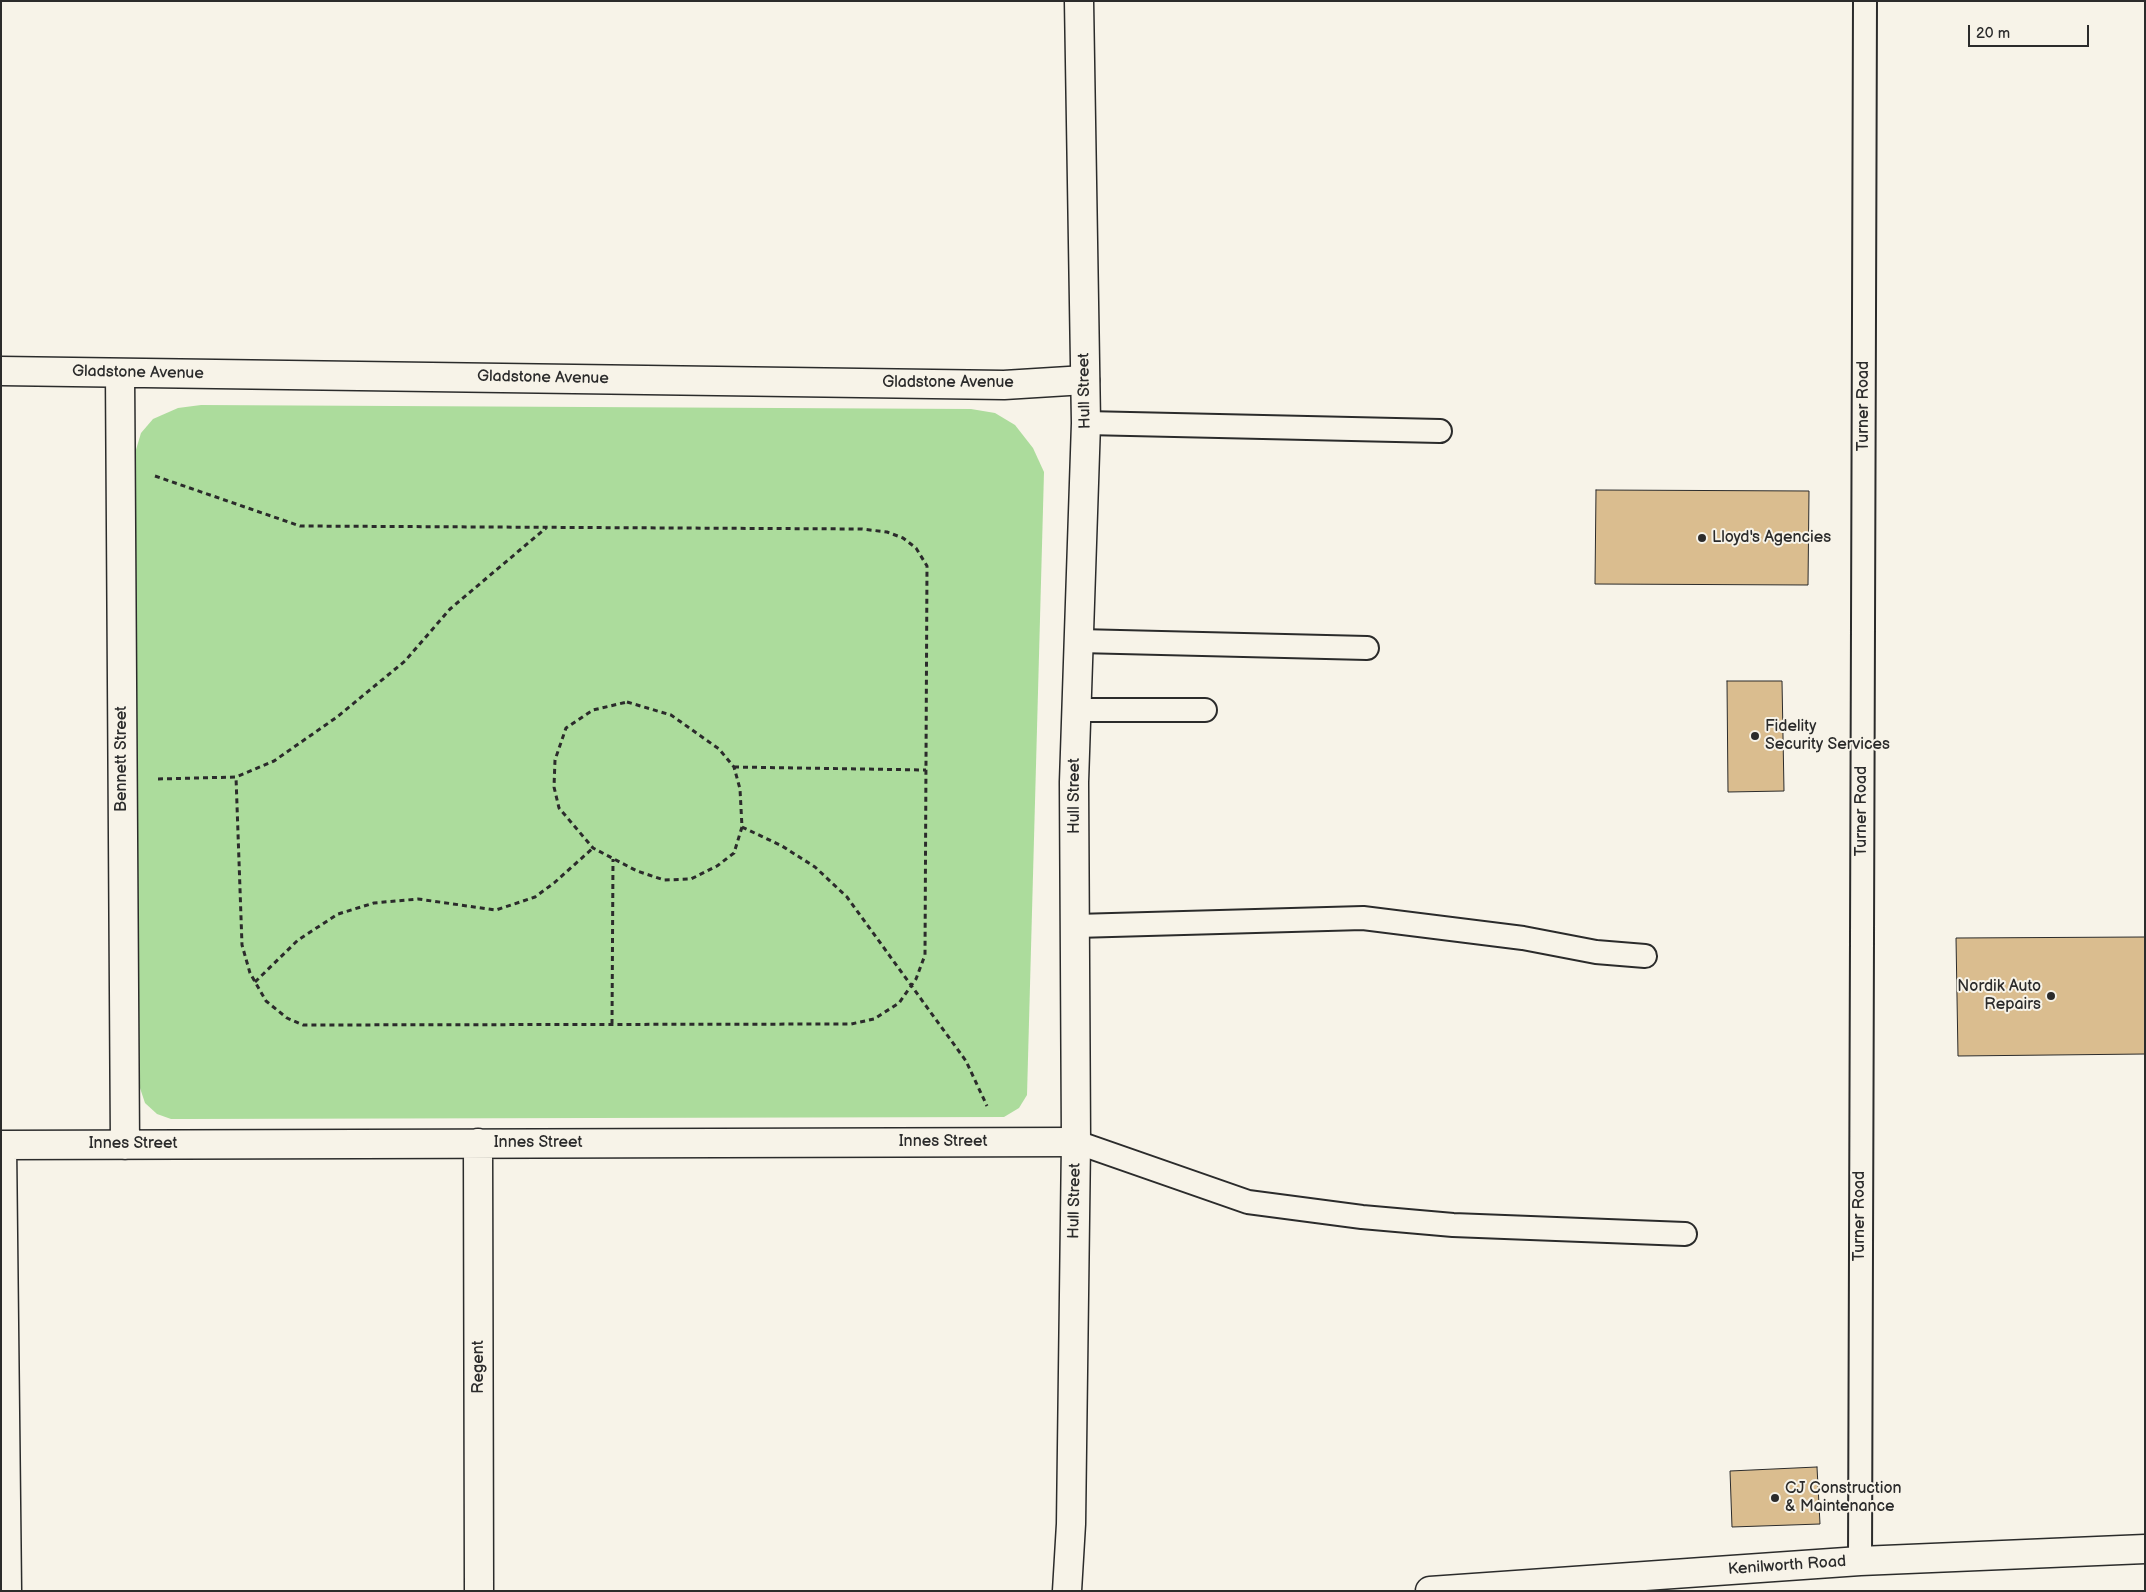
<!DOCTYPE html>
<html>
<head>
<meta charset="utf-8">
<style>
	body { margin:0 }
	#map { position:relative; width:2146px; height:1592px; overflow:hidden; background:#f7f3e8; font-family:"Balsamiq Sans",sans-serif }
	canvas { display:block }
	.frame { position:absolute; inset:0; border:2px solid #2b2b2b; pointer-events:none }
	.scale { position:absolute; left:1968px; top:25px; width:121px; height:22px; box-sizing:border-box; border:2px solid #2b2b2b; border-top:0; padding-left:6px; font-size:15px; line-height:18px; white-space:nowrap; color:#2b2b2b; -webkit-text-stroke:4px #f7f3e8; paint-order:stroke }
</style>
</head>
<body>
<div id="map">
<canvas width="2146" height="1592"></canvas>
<div class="frame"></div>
<div class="scale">20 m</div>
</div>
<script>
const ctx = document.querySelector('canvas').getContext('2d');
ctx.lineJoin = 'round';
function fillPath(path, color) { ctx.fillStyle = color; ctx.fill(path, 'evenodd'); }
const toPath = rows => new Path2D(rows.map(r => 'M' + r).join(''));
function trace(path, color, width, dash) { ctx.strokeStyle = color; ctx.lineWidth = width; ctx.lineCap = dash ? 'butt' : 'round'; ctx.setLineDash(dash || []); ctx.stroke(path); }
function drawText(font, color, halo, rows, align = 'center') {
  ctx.font = font + ' "Balsamiq Sans",sans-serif'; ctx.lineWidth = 4; ctx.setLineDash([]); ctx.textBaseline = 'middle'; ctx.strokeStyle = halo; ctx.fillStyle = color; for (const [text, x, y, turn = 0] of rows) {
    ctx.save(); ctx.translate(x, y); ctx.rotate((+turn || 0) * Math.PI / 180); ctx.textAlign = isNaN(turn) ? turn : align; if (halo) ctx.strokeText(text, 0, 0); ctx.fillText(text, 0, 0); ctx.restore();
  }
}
fillPath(toPath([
	[201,405,971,409,995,413,1015,425,1033,448,1044,472,1027,1095,1019,1108,1004,1117,185,1119,171,1119,157,1114,145,1103,138,1082,135,453,141,433,153,419,178,408]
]), '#acdc9c');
const building = toPath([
	[1596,490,1809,491,1808,585,1595,584,1596,490],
	[1727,681,1782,681,1784,791,1728,792,1727,681],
	[2145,937,2145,1054,1958,1056,1956,938,2145,937],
	[1817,1467,1820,1524,1732,1527,1730,1471,1817,1467]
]);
fillPath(building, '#dabd8f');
trace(building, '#2b2b2b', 1);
const lane = toPath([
	[1086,423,1440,431],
	[1079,641,1367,648],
	[1077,710,1205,710],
	[1076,926,1363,918,1523,938,1596,952,1645,956],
	[1076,1142,1248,1202,1362,1217,1453,1225,1685,1234],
	[1860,1561,1865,1]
]);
const street = toPath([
	[1,371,1004,385,1085,380],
	[120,373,125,1145],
	[478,1143,479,1591],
	[1,1145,1076,1142],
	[2,1145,7,1591],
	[1430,1591,1860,1561,2145,1549]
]);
const secondary = toPath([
	[1067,1591,1071,1524,1076,1142,1074,782,1086,423,1079,1]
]);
trace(lane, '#2b2b2b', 26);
trace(street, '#2b2b2b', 31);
trace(secondary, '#2b2b2b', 31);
trace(toPath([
	[155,476,300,526,862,529,887,532,903,538,916,548,927,566,925,955,916,979,899,1003,874,1019,851,1024,303,1025,287,1018,266,1001,250,973,242,945,236,777],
	[627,702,671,715,719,749,734,767,740,789,742,827,734,853,717,866,691,879,664,880,637,871,593,848,559,808,554,787,555,760,566,728,593,710,627,702],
	[734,767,926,770],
	[158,779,236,777,274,761,337,717,405,661,450,609,546,528],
	[742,827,782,846,815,867,847,897,966,1061,987,1106],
	[255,982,298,940,338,914,374,903,418,899,496,910,535,897,554,883,593,848],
	[612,1024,613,859]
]), '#2b2b2b', 3, [5, 4]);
trace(lane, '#f7f3e8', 22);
trace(street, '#f7f3e8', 28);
trace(secondary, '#f7f3e8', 28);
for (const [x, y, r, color] of [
	[1702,538,5,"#2b2b2b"],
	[1755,736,5,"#2b2b2b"],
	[2051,996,5,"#2b2b2b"],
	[1775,1498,5,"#2b2b2b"]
]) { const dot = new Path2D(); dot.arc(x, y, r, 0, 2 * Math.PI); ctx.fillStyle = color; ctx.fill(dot); trace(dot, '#f7f3e8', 2); }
drawText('16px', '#2b2b2b', '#f7f3e8', [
	["Gladstone Avenue",138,373,1],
	["Gladstone Avenue",543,378,1],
	["Gladstone Avenue",948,383],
	["Hull Street",1085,391,-91],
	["Turner Road",1864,406,-90],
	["Bennett Street",122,759,-90],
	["Hull Street",1075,796,-90],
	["Turner Road",1862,811,-90],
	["Innes Street",943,1142],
	["Innes Street",538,1143],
	["Innes Street",133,1144],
	["Hull Street",1075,1201,-89],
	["Turner Road",1860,1216,-90],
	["Regent",479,1367,-90],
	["Kenilworth Road",1787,1566,-4]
]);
drawText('16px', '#2b2b2b', '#f7f3e8', [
	["Lloyd's Agencies",1712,538],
	["Fidelity",1765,727],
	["Security Services",1765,745],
	["Nordik Auto",2041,987,"right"],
	["Repairs",2041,1005,"right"],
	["CJ Construction",1785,1489],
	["& Maintenance",1785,1507]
], 'left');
</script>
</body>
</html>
